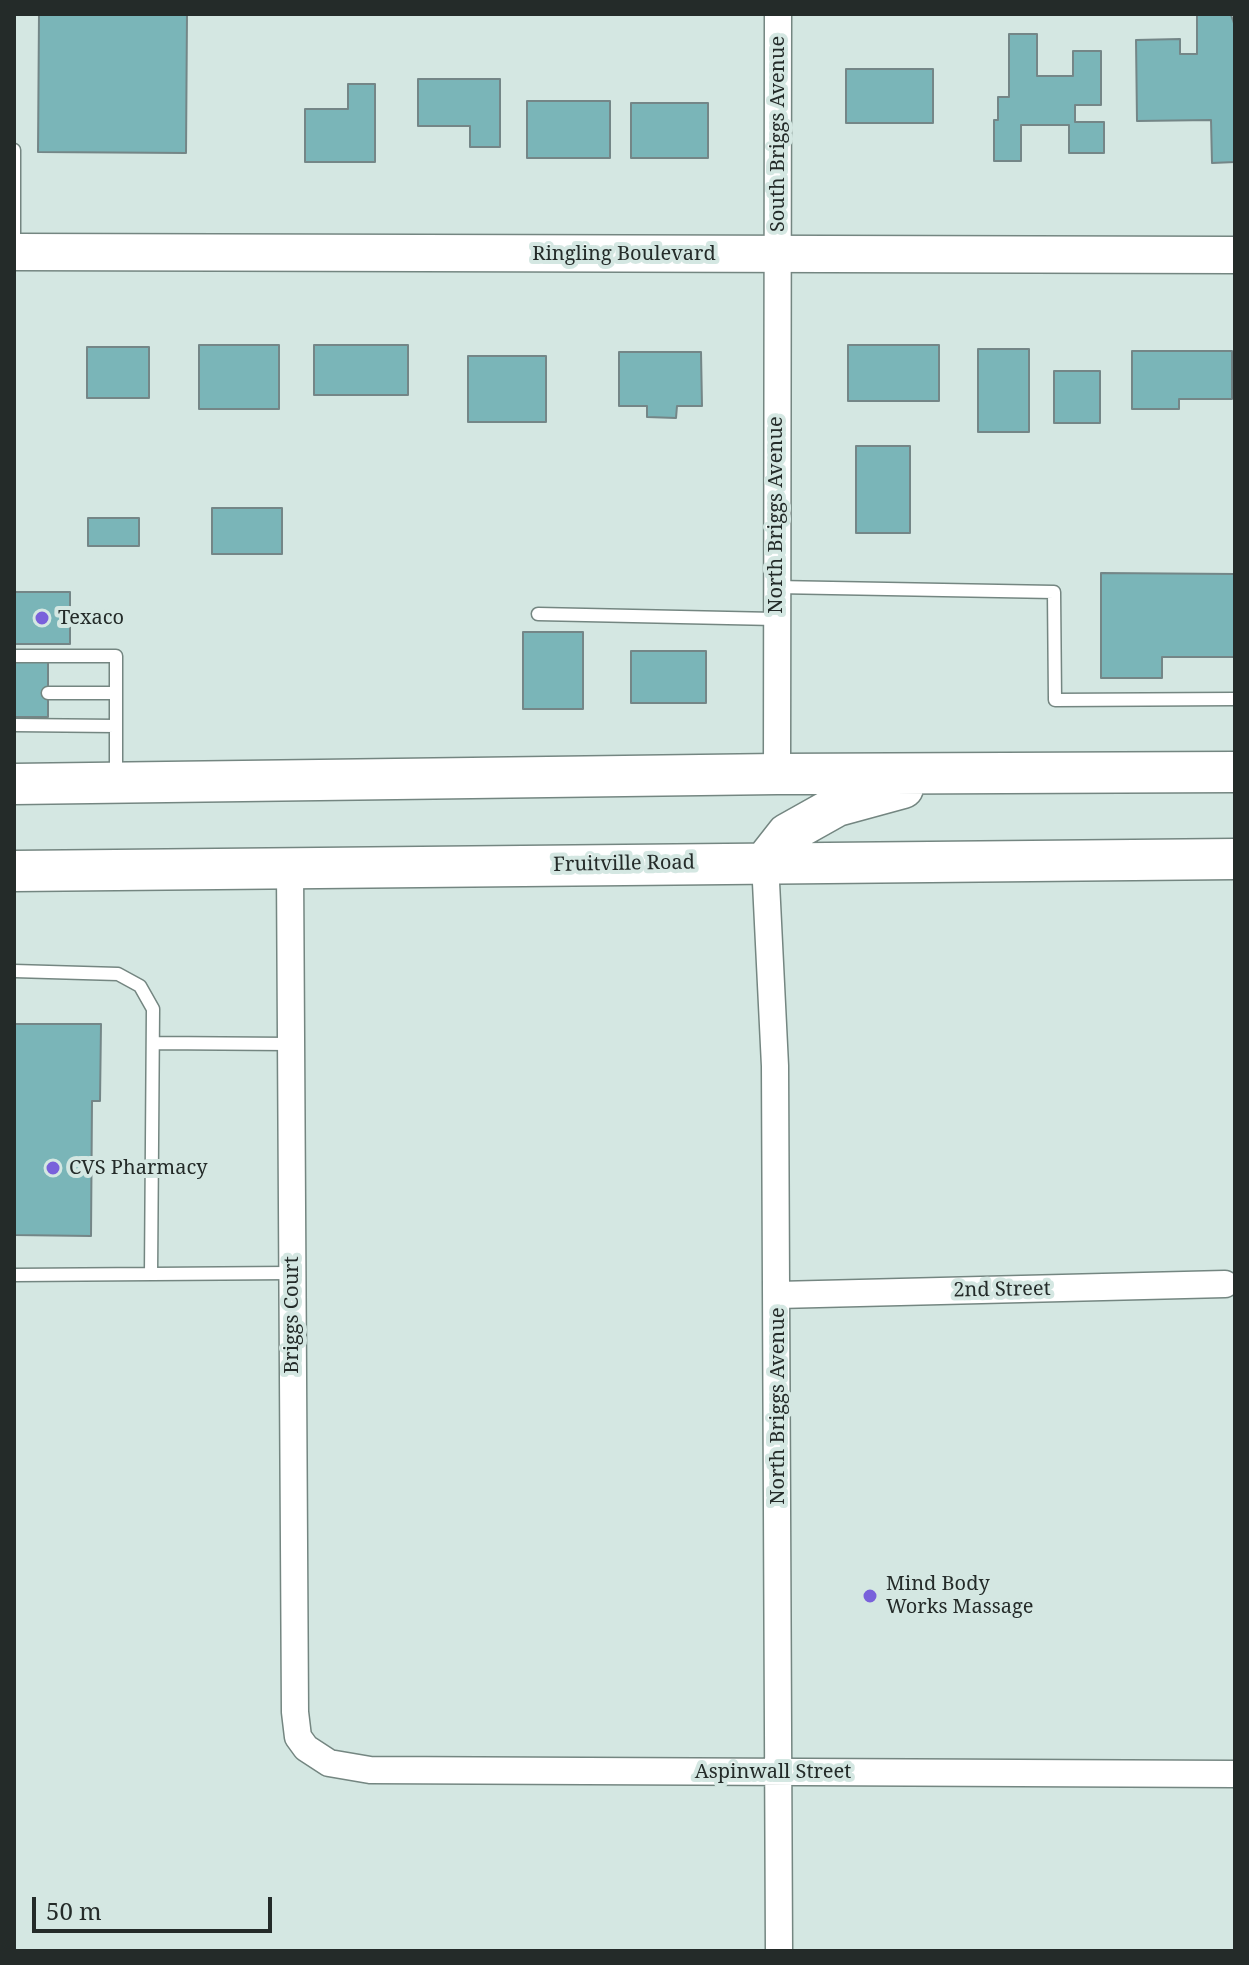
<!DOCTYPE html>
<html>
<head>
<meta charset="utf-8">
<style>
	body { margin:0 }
	#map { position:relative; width:1249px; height:1965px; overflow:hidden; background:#d4e7e2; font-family:"Noto Serif",serif }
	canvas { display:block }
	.frame { position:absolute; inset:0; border:16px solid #242b29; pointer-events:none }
	.scale { position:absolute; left:32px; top:1897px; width:240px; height:36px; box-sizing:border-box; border:4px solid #242b29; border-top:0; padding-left:10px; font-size:24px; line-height:28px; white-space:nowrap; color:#242b29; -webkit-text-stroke:6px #d4e7e2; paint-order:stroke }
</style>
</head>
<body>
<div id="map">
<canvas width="1249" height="1965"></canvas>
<div class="frame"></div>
<div class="scale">50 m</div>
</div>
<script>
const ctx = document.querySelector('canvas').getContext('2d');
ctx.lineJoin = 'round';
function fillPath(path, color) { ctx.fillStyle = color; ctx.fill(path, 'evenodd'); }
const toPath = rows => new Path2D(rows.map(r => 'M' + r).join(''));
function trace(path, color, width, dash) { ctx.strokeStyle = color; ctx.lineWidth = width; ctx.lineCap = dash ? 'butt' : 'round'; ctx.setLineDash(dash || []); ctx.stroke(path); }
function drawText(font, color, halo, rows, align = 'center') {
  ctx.font = font + ' "Noto Serif",serif'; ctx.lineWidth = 8; ctx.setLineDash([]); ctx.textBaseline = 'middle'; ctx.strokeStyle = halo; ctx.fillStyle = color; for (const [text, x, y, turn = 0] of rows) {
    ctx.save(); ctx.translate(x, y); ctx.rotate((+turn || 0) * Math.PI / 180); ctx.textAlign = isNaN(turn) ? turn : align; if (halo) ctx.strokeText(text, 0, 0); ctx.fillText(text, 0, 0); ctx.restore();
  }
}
const building = toPath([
	[39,14,187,14,186,153,38,152,39,14],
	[1197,15,1231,15,1235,26,1235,162,1212,163,1211,120,1137,121,1136,40,1180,39,1180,54,1197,54,1197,15],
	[1009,34,1037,34,1037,76,1073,76,1073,51,1101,51,1101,105,1075,105,1075,122,1104,122,1104,153,1069,153,1069,125,1021,125,1021,161,994,161,994,120,998,120,998,97,1009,97,1009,34],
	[846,69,933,69,933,123,846,123,846,69],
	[418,79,500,79,500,147,470,147,470,126,418,126,418,79],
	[348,84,375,84,375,162,305,162,305,109,348,109,348,84],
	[527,101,610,101,610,158,527,158,527,101],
	[631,103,708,103,708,158,631,158,631,103],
	[199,345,279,345,279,409,199,409,199,345],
	[314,345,408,345,408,395,314,395,314,345],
	[848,345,939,345,939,401,848,401,848,345],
	[87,347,149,347,149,398,87,398,87,347],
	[978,349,1029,349,1029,432,978,432,978,349],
	[1132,351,1232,351,1232,399,1179,399,1179,409,1132,409,1132,351],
	[619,352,701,352,702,406,677,406,676,418,647,417,647,406,619,406,619,352],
	[468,356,546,356,546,422,468,422,468,356],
	[1054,371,1100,371,1100,423,1054,423,1054,371],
	[856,446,910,446,910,533,856,533,856,446],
	[212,508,282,508,282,554,212,554,212,508],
	[88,518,139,518,139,546,88,546,88,518],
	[1101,573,1235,574,1235,657,1162,657,1162,678,1101,678,1101,573],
	[14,592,70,592,70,644,14,644,14,592],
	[523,632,583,632,583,709,523,709,523,632],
	[631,651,706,651,706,703,631,703,631,651],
	[14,661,48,661,48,717,14,717,14,661],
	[14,1024,101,1024,100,1101,92,1101,91,1236,14,1235,14,1024]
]);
fillPath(building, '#7ab5b8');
trace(building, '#748687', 2);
const lane = toPath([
	[14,150,14,249],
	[776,587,1054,592,1055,700,1235,699],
	[538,614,775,619],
	[14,656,116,656,116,779],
	[48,693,116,693],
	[14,725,116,726],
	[14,971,118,974,140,986,153,1009,151,1274],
	[154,1043,290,1044],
	[14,1275,291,1273]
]);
const street = toPath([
	[777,774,778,14],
	[765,862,775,1066,779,1951],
	[290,869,295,1712,298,1737,306,1748,329,1763,370,1770,1235,1774],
	[778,1295,1225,1284]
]);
const secondary = toPath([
	[14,252,1235,255]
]);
const primary = toPath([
	[14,784,777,774,1235,772],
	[765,862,787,834,837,806,903,788],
	[14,871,1235,859]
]);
trace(lane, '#748681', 15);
trace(street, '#748681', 29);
trace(secondary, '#748681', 39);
trace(primary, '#748681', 43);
trace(lane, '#fff', 12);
trace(street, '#fff', 26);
trace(secondary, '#fff', 36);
trace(primary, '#fff', 40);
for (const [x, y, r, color] of [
	[42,618,8,"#7961db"],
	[53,1168,8,"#7961db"],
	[870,1596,8,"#7961db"]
]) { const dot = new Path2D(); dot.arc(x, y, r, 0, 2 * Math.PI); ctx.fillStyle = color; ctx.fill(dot); trace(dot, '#d4e7e2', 3); }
drawText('20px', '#242b29', '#d4e7e2', [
	["South Briggs Avenue",778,134,-90],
	["Ringling Boulevard",624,254],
	["North Briggs Avenue",776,515,-90],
	["Fruitville Road",624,864,-1],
	["2nd Street",1002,1290,-1],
	["Briggs Court",292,1315,-90],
	["North Briggs Avenue",778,1406,-90],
	["Aspinwall Street",773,1772]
]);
drawText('20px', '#242b29', '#d4e7e2', [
	["Texaco",58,618],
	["CVS Pharmacy",69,1168],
	["Mind Body",886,1584],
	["Works Massage",886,1607]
], 'left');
</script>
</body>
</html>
